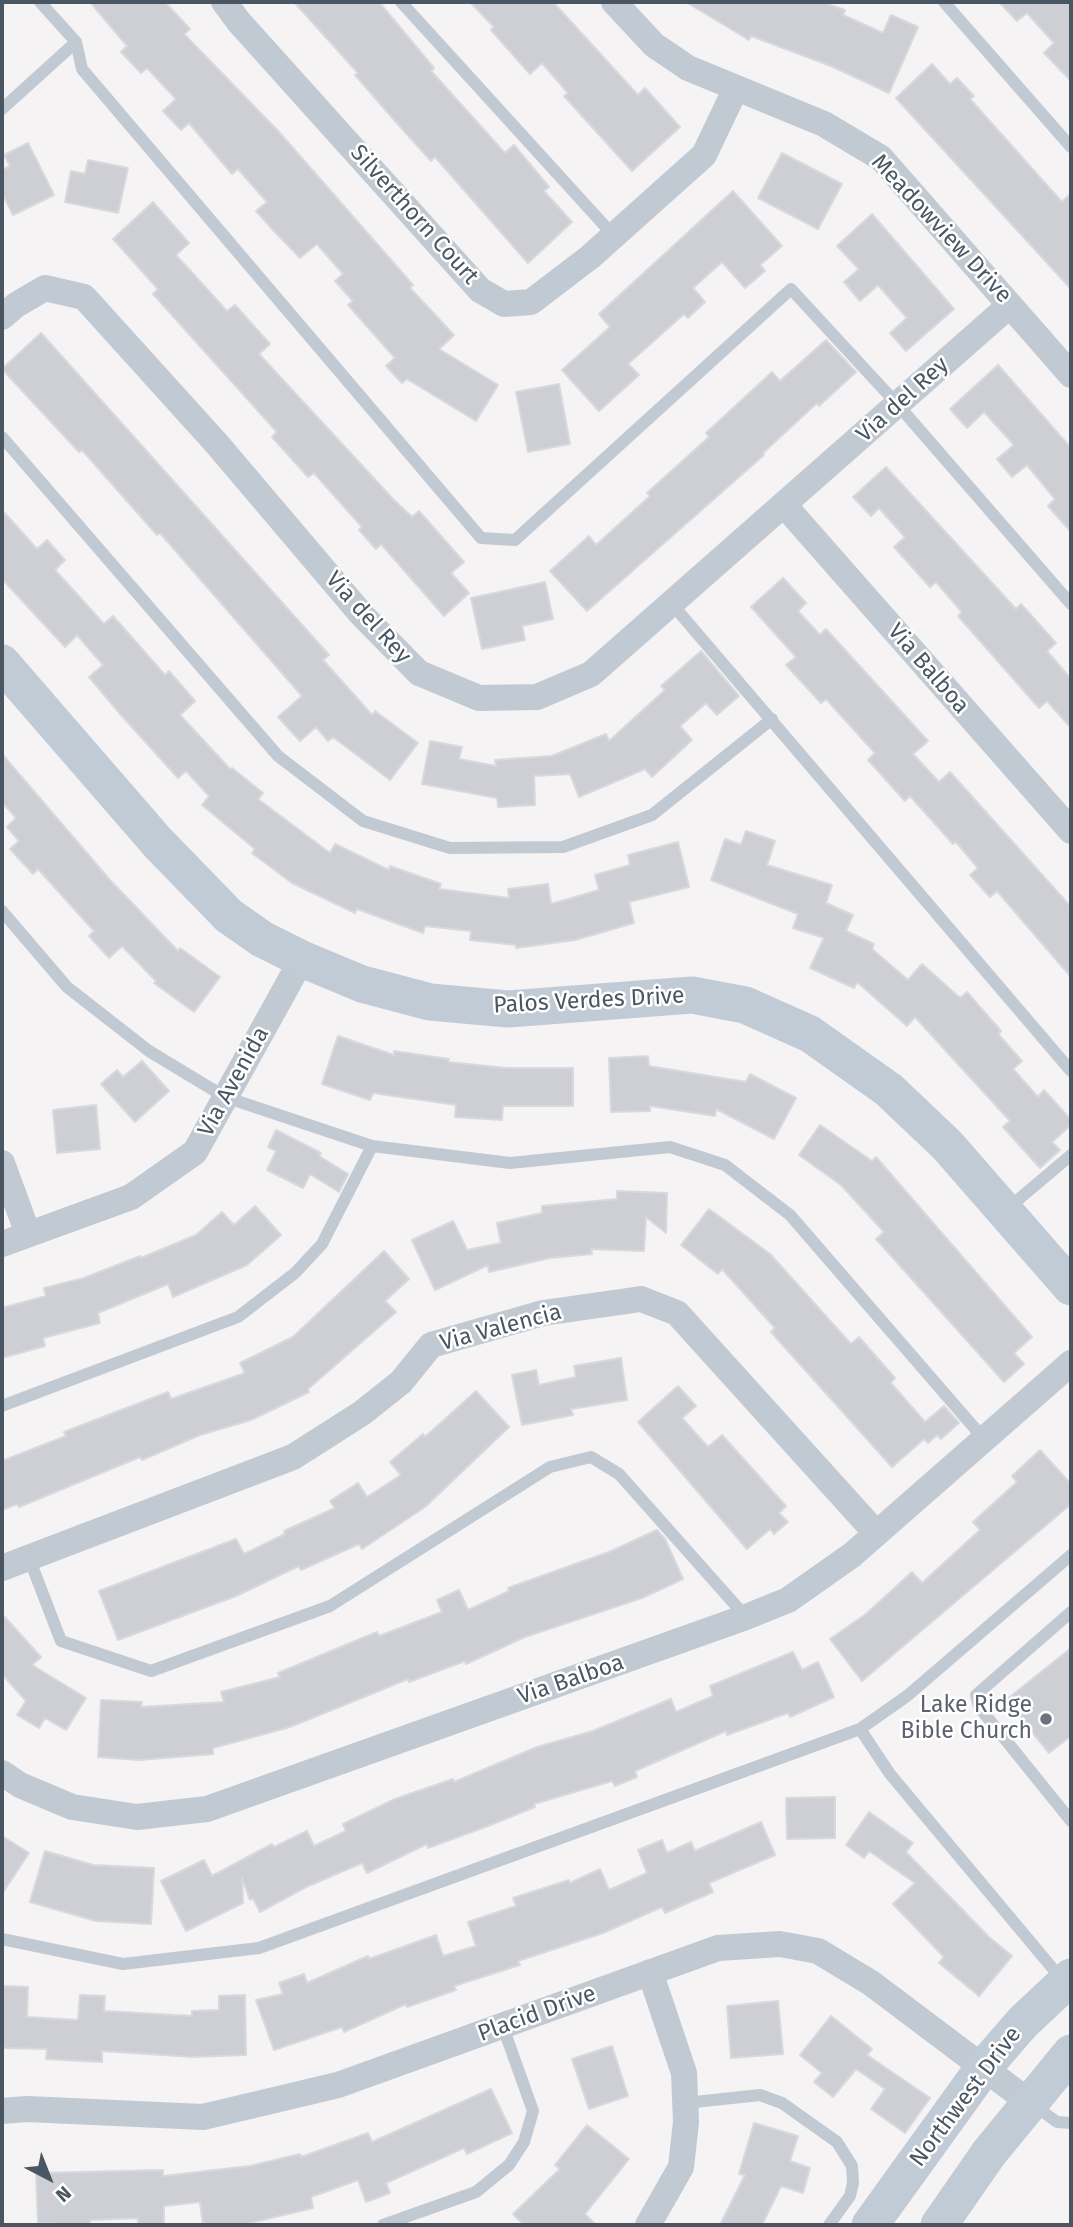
<!DOCTYPE html>
<html>
<head>
<meta charset="utf-8">
<style>
	body { margin:0 }
	#map { position:relative; width:1073px; height:2227px; overflow:hidden; background:#f5f3f3; font-family:"Fira Sans",sans-serif }
	canvas { display:block }
	.frame { position:absolute; inset:0; border:4px solid #4a5661; pointer-events:none }
	.north { position:absolute; left:14px; top:2143px; width:70px; height:70px; -webkit-text-stroke:5px #fff; paint-order:stroke; rotate:138deg; font-size:19px; font-weight:700; line-height:28px; text-align:center; color:#4a5661 }
	.north::after { content:''; display:block; margin:auto; width:24px; height:32px; background:#4a5661; clip-path:polygon(50% 0,100% 100%,50% 72%,0 100%) }
</style>
</head>
<body>
<div id="map">
<canvas width="1073" height="2227"></canvas>
<div class="frame"></div>
<div class="north">N</div>
</div>
<script>
const ctx = document.querySelector('canvas').getContext('2d');
ctx.lineJoin = 'round';
function fillPath(path, color) { ctx.fillStyle = color; ctx.fill(path, 'evenodd'); }
const toPath = rows => new Path2D(rows.map(r => 'M' + r).join(''));
function trace(path, color, width, dash) { ctx.strokeStyle = color; ctx.lineWidth = width; ctx.lineCap = dash ? 'butt' : 'round'; ctx.setLineDash(dash || []); ctx.stroke(path); }
function drawText(font, color, halo, rows, align = 'center') {
  ctx.font = font + ' "Fira Sans",sans-serif'; ctx.lineWidth = 5; ctx.setLineDash([]); ctx.textBaseline = 'middle'; ctx.strokeStyle = halo; ctx.fillStyle = color; for (const [text, x, y, turn = 0] of rows) {
    ctx.save(); ctx.translate(x, y); ctx.rotate((+turn || 0) * Math.PI / 180); ctx.textAlign = isNaN(turn) ? turn : align; if (halo) ctx.strokeText(text, 0, 0); ctx.fillText(text, 0, 0); ctx.restore();
  }
}
const building = toPath([
	[90,2,165,2,190,29,184,34,279,132,413,285,410,288,454,335,439,349,498,385,476,421,407,379,402,383,386,366,395,358,348,305,353,301,335,281,343,274,317,244,300,258,273,230,256,211,267,202,238,169,232,174,189,123,181,130,163,111,176,99,147,68,141,73,121,52,127,46,90,2],
	[294,2,379,2,434,68,431,71,505,153,514,145,549,187,544,191,572,222,528,263,435,157,431,161,395,121,355,75,358,73,294,2],
	[470,2,553,2,638,95,645,88,680,127,632,171,564,96,568,93,542,63,530,74,491,30,494,27,470,2],
	[686,2,822,2,845,10,843,15,883,33,891,15,918,27,889,93,831,66,751,36,749,40,686,2],
	[999,2,1071,2,1071,81,1044,53,1054,43,1027,13,1017,21,999,2],
	[932,64,950,84,957,78,974,96,970,99,1062,202,1071,193,1071,289,896,98,932,64],
	[28,143,54,195,13,215,2,193,2,170,10,166,4,155,28,143],
	[782,153,842,184,818,229,758,198,782,153],
	[88,160,128,168,118,213,65,202,71,171,85,174,88,160],
	[733,191,782,246,760,265,765,271,745,288,722,262,693,288,705,302,688,318,684,314,628,364,639,375,599,411,562,370,610,327,599,314,733,191],
	[153,202,189,243,176,255,227,311,235,305,270,344,259,354,393,499,412,517,419,511,464,562,451,573,469,593,444,616,381,544,376,549,359,530,362,527,314,473,308,477,272,437,277,432,153,294,158,289,113,239,153,202],
	[872,214,954,309,906,351,890,333,907,318,878,285,860,301,844,282,859,269,837,246,872,214],
	[41,333,329,655,323,660,372,715,375,711,418,743,390,780,333,737,328,741,316,727,300,741,278,717,302,696,160,533,157,535,82,450,79,452,2,369,41,333],
	[826,340,856,372,819,406,817,403,763,453,764,455,587,611,550,571,589,536,596,545,650,496,647,493,709,437,706,433,772,372,780,381,826,340],
	[998,365,1071,448,1071,532,1048,506,1055,499,1027,465,1012,477,997,459,1014,445,984,412,967,428,950,409,998,365],
	[559,384,570,444,528,452,516,392,559,384],
	[886,467,1016,609,1021,604,1056,643,1047,651,1071,679,1071,728,1047,701,1039,708,958,616,962,612,936,582,930,587,894,547,905,537,879,508,871,516,853,497,886,467],
	[2,510,37,549,47,540,65,560,55,570,104,624,113,616,165,675,169,671,195,701,180,715,231,770,232,768,263,793,258,799,330,853,335,844,389,870,390,866,441,884,439,889,509,898,508,889,548,884,551,904,599,890,595,875,630,865,628,855,678,842,689,887,629,902,634,923,575,940,516,948,516,945,470,940,471,931,425,926,423,933,357,909,355,913,292,883,252,853,255,849,202,805,209,796,186,771,178,778,121,715,89,677,103,665,77,635,65,647,2,579,2,510],
	[783,578,806,603,798,611,820,635,826,629,928,741,913,754,939,782,950,772,1071,907,1071,977,997,891,990,897,970,875,978,868,956,842,953,844,910,796,905,801,868,760,875,753,826,699,821,703,786,665,796,657,751,607,783,578],
	[545,582,553,619,522,626,525,640,482,649,471,598,545,582],
	[701,651,739,696,717,715,706,703,680,726,692,740,652,777,645,769,579,797,570,774,534,776,535,805,498,807,497,798,422,784,430,741,462,747,459,759,496,766,495,760,552,756,606,734,609,741,665,690,661,686,701,651],
	[2,754,110,880,178,951,180,948,220,977,194,1012,154,983,156,981,122,946,109,958,89,936,94,931,38,869,33,874,10,849,19,841,7,827,16,818,2,802,2,754],
	[746,831,775,841,767,865,832,885,826,903,853,915,846,931,874,944,872,949,908,980,922,964,960,998,967,992,1001,1031,998,1034,1022,1061,1013,1069,1038,1097,1044,1090,1071,1120,1071,1125,1052,1142,1060,1150,1040,1168,1003,1127,1010,1121,915,1017,907,1026,857,982,854,988,810,968,824,938,793,928,798,914,711,880,725,839,741,845,746,831],
	[338,1036,394,1055,394,1051,449,1059,448,1062,506,1068,573,1068,573,1106,503,1106,502,1120,455,1117,456,1105,373,1093,370,1100,322,1084,338,1036],
	[648,1056,649,1066,746,1082,750,1074,796,1098,774,1139,716,1109,715,1116,650,1106,650,1111,611,1112,609,1058,648,1056],
	[142,1061,169,1091,135,1122,101,1084,117,1070,123,1077,142,1061],
	[96,1105,100,1149,57,1153,53,1110,96,1105],
	[820,1125,872,1161,876,1157,1032,1337,1014,1353,1024,1364,1004,1382,876,1239,884,1232,841,1185,799,1155,820,1125],
	[276,1130,321,1153,319,1156,348,1174,339,1192,310,1174,303,1188,267,1170,276,1151,268,1147,276,1130],
	[617,1191,667,1193,666,1233,646,1217,644,1251,591,1249,592,1254,550,1258,489,1272,488,1265,435,1290,412,1240,453,1221,467,1250,501,1243,497,1223,542,1213,542,1206,617,1199,617,1191],
	[255,1206,281,1235,247,1265,173,1297,168,1284,98,1313,100,1323,43,1338,45,1346,2,1358,2,1308,46,1296,44,1288,84,1278,140,1256,141,1258,196,1235,222,1212,234,1225,255,1206],
	[709,1209,770,1254,851,1344,859,1337,895,1378,891,1383,925,1422,944,1406,959,1423,941,1439,937,1435,928,1443,924,1439,892,1467,771,1332,775,1328,722,1269,718,1274,681,1245,709,1209],
	[384,1251,409,1279,385,1301,396,1312,308,1389,309,1392,251,1420,200,1435,142,1460,140,1457,19,1507,17,1504,2,1510,2,1461,66,1436,64,1432,168,1392,171,1399,245,1373,240,1363,293,1337,384,1251],
	[621,1358,627,1400,571,1409,573,1415,522,1425,512,1375,536,1370,539,1385,576,1377,574,1366,621,1358],
	[678,1386,696,1406,682,1418,708,1447,722,1435,786,1506,779,1513,788,1522,774,1534,770,1529,747,1549,638,1422,678,1386],
	[476,1391,509,1427,425,1507,362,1549,359,1544,301,1570,299,1566,236,1596,118,1640,99,1591,236,1539,244,1554,285,1534,284,1531,335,1508,330,1501,358,1483,367,1497,401,1475,390,1462,423,1434,425,1437,476,1391],
	[1040,1450,1071,1484,1071,1504,862,1681,830,1639,866,1614,912,1572,922,1583,980,1530,973,1522,1017,1482,1012,1476,1040,1450],
	[657,1530,665,1539,683,1579,642,1598,525,1637,466,1664,465,1661,409,1682,408,1679,290,1727,213,1748,213,1754,139,1760,98,1757,101,1700,142,1702,141,1707,224,1702,221,1692,280,1677,278,1673,377,1632,379,1636,442,1612,437,1600,459,1590,468,1610,509,1591,508,1588,609,1552,657,1530],
	[2,1614,41,1657,32,1665,86,1698,66,1730,45,1718,39,1728,17,1715,26,1701,2,1674,2,1614],
	[1071,1648,1071,1736,1049,1753,1006,1700,1071,1648],
	[793,1652,802,1670,818,1662,834,1697,790,1717,788,1713,727,1735,726,1731,635,1771,637,1777,615,1786,612,1781,534,1804,535,1807,488,1826,428,1848,427,1844,367,1873,362,1863,306,1887,260,1912,253,1898,250,1900,242,1878,243,1903,186,1931,161,1881,204,1860,212,1876,272,1844,274,1847,307,1831,314,1846,346,1831,343,1824,395,1799,453,1779,454,1782,537,1747,593,1731,671,1699,676,1712,713,1696,710,1686,793,1652],
	[835,1797,835,1838,787,1839,786,1798,835,1797],
	[869,1812,913,1843,906,1852,989,1937,1012,1956,979,1996,939,1963,944,1957,893,1904,915,1883,869,1851,864,1858,846,1845,869,1812],
	[761,1822,775,1855,709,1883,713,1892,665,1913,662,1907,603,1933,518,1961,520,1965,454,1986,456,1990,407,2007,406,2004,344,2032,342,2027,274,2050,256,2000,283,1994,279,1983,304,1974,307,1983,368,1956,369,1959,436,1935,443,1956,476,1946,468,1922,516,1906,513,1898,569,1880,570,1883,600,1869,609,1890,647,1873,638,1850,662,1840,667,1853,691,1842,695,1851,761,1822],
	[2,1836,29,1853,2,1894,2,1836],
	[45,1851,93,1865,154,1868,151,1924,96,1921,30,1902,45,1851],
	[2,1986,28,1987,27,2017,78,2020,80,1995,105,1996,104,2011,192,2016,192,2011,219,2010,219,1996,245,1995,246,2055,193,2057,102,2051,102,2062,46,2059,47,2049,2,2048,2,1986],
	[778,2001,783,2054,731,2058,727,2006,778,2001],
	[831,2016,872,2049,867,2055,930,2098,905,2133,871,2109,885,2089,856,2069,833,2097,814,2082,822,2073,800,2055,831,2016],
	[612,2046,628,2096,589,2109,572,2059,612,2046],
	[491,2089,512,2133,467,2154,464,2148,386,2183,390,2193,366,2202,358,2180,311,2197,313,2208,241,2225,203,2225,200,2202,164,2206,164,2225,138,2225,138,2218,90,2220,90,2225,38,2223,36,2173,163,2170,163,2176,250,2166,300,2154,301,2157,368,2133,372,2142,491,2089],
	[754,2123,798,2136,790,2161,810,2168,803,2193,781,2186,762,2225,720,2225,745,2175,739,2174,754,2123],
	[587,2125,629,2159,585,2214,596,2225,524,2225,513,2214,560,2169,555,2165,587,2125]
]);
fillPath(building, '#cdcfd5');
trace(building, '#d7d9de', 2);
trace(toPath([
	[40,2,76,42,82,69,481,538,515,540,791,289,898,405,1071,604],
	[401,2,614,236],
	[944,2,1071,147],
	[2,109,76,42],
	[2,437,278,756,363,821,450,848,563,847,652,815,772,719],
	[672,604,1071,1071],
	[2,911,67,987,149,1051,225,1097,372,1146,510,1163,670,1147,725,1165,790,1215,984,1439],
	[1007,1209,1071,1155],
	[2,1406,238,1317,295,1273,322,1244,372,1146],
	[29,1558,61,1641,151,1671,330,1606,550,1467,591,1457,619,1474,746,1617],
	[1071,1612,976,1695,979,1707,1071,1821],
	[860,1729,890,1774,1064,1982],
	[2,1939,123,1964,259,1948,860,1729,907,1696,1071,1555],
	[685,2103,760,2095,782,2103,837,2142,852,2166,853,2183,850,2196,829,2225],
	[1032,2104,1057,2122,1071,2123],
	[383,2225,476,2192,509,2165,524,2142,533,2111,503,2027]
]), '#c1cad2', 12);
trace(toPath([
	[224,2,239,22,480,290,504,304,531,302,590,257,704,155,735,90],
	[614,2,654,45,688,68,824,124,881,158,1071,375],
	[2,317,16,305,45,288,84,297,217,444,362,615,419,673,479,698,537,697,591,674,1010,305],
	[785,506,1071,831],
	[2,1163,28,1234],
	[2,1244,131,1197,195,1152,302,959],
	[2,1568,293,1457,362,1413,401,1382,431,1345,543,1313,641,1299,677,1313,876,1533],
	[2,1773,20,1785,72,1807,137,1817,207,1809,746,1617,788,1600,852,1555,1071,1363],
	[2,2111,27,2109,203,2117,338,2085,718,1948,780,1944,818,1951,871,1983,1029,2102],
	[648,2225,681,2167,686,2122,684,2073,650,1972]
]), '#c1cad2', 26);
trace(toPath([
	[2,663,158,843,229,916,262,939,302,959,362,984,430,1002,508,1009,692,995,745,1005,810,1034,889,1090,947,1145,1071,1287],
	[870,2225,984,2067,1023,2022,1071,1977],
	[939,2225,989,2153,1071,2053]
]), '#c1cbd6', 37);
for (const [x, y, r, color] of [
	[1046,1719,7,"#6b7280"]
]) { const dot = new Path2D(); dot.arc(x, y, r, 0, 2 * Math.PI); ctx.fillStyle = color; ctx.fill(dot); trace(dot, '#fff', 2.5); }
drawText('23px', '#4a5661', '#fff', [
	["Silverthorn Court",414,215,48],
	["Meadowview Drive",941,229,47],
	["Via del Rey",903,400,-42],
	["Via del Rey",368,618,48],
	["Via Balboa",928,669,49],
	["Palos Verdes Drive",589,1001,-3],
	["Via Avenida",234,1082,-61],
	["Via Valencia",501,1328,-15],
	["Via Balboa",571,1680,-19],
	["Placid Drive",537,2014,-20],
	["Northwest Drive",966,2097,-53]
]);
drawText('23px', '#5b616d', '#fff', [
	["Lake Ridge",1032,1706],
	["Bible Church",1032,1732]
], 'right');
</script>
</body>
</html>
